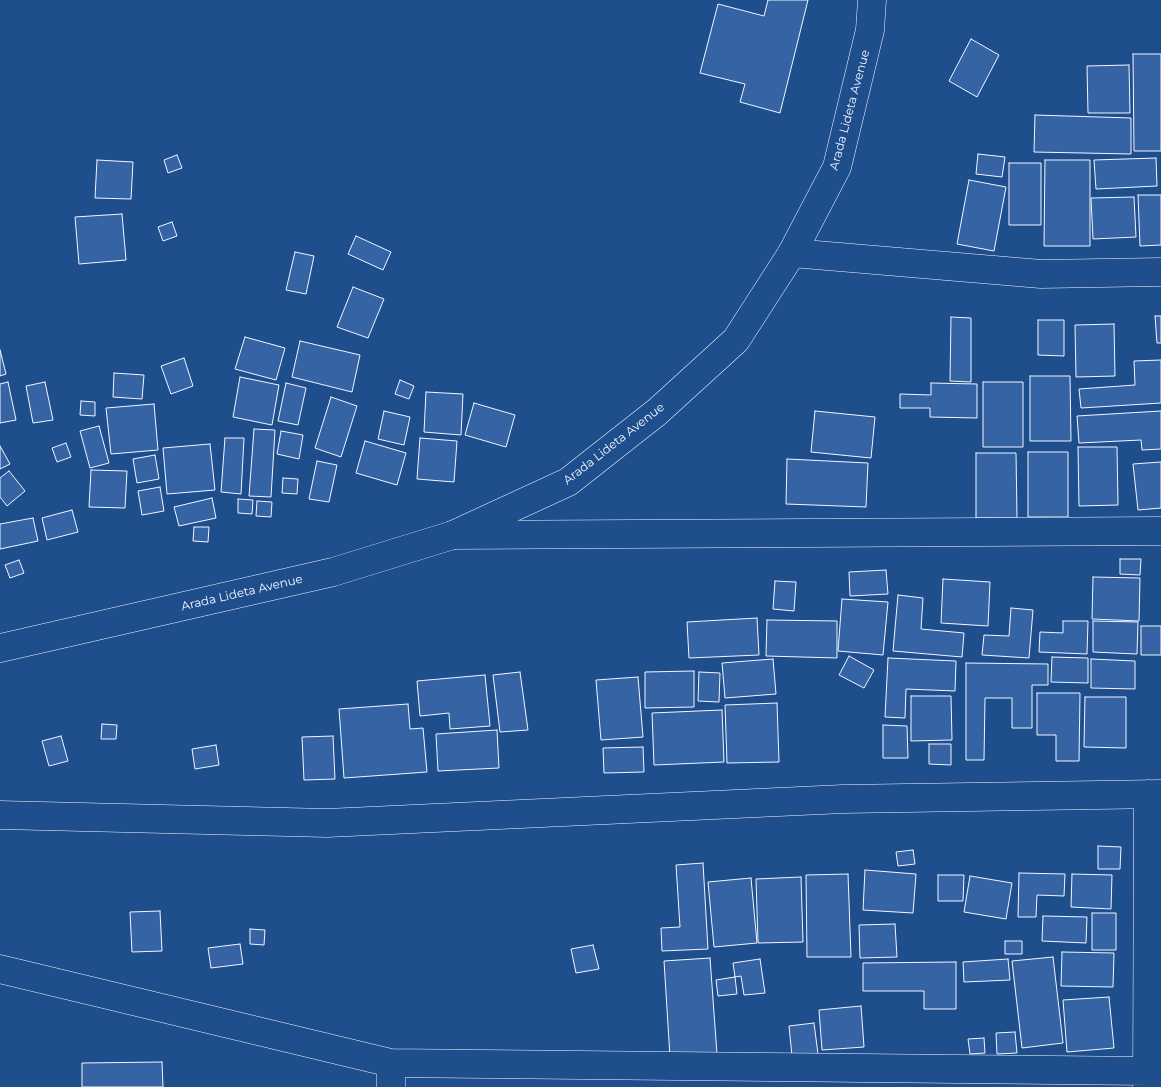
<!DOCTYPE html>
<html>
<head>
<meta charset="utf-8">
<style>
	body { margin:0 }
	canvas { display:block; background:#1f4e8c }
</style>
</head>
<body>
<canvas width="1161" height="1087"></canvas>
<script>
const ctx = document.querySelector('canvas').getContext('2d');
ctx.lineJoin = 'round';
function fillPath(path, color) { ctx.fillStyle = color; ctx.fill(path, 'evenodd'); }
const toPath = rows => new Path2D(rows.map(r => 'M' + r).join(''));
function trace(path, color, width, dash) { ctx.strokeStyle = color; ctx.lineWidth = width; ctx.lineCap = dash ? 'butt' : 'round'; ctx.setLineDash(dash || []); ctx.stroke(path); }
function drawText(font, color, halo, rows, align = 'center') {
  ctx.font = font + ' Montserrat,sans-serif'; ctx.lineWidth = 4; ctx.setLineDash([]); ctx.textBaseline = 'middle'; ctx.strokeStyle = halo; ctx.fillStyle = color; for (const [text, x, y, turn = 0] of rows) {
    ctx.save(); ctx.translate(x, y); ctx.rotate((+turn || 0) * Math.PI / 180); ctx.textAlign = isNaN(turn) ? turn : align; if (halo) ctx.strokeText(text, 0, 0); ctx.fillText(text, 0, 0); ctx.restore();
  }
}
const building = toPath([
	[768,0,808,0,780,113,740,102,745,84,700,73,718,4,764,16,768,0],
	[971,39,999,55,977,97,949,81,971,39],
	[1133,54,1161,54,1161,151,1134,151,1133,54],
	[1129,65,1130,113,1088,113,1087,66,1129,65],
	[1035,115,1131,118,1131,154,1034,152,1035,115],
	[978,154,1005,157,1002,177,976,174,978,154],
	[177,155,182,168,168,173,164,160,177,155],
	[1156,158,1157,186,1096,189,1094,160,1156,158],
	[97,160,133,162,131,199,95,198,97,160],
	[1045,160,1090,160,1090,246,1044,246,1045,160],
	[1009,163,1041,163,1041,225,1009,225,1009,163],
	[969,180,1006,187,994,251,957,244,969,180],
	[1138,195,1161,195,1161,245,1140,246,1138,195],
	[1134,197,1136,237,1093,239,1091,198,1134,197],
	[122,214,126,260,79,264,75,217,122,214],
	[172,222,177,236,163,241,158,227,172,222],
	[356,236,391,252,383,270,348,254,356,236],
	[295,252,314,256,306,294,286,290,295,252],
	[353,287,384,299,368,338,337,327,353,287],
	[1155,316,1161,316,1161,343,1157,343,1155,316],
	[951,317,971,318,971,382,950,381,951,317],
	[1038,320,1064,320,1064,356,1038,355,1038,320],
	[1114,324,1115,376,1076,377,1075,325,1114,324],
	[245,337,285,348,276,380,235,369,245,337],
	[300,341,360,355,352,392,292,377,300,341],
	[0,350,6,374,0,376,0,350],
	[184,358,193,386,171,394,161,366,184,358],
	[1161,360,1161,403,1081,408,1079,389,1135,385,1134,361,1161,360],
	[114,373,144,375,142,399,113,397,114,373],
	[1030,376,1070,376,1071,441,1030,441,1030,376],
	[240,377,279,385,272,425,233,417,240,377],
	[400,380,414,386,409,399,395,394,400,380],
	[8,382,16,420,0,423,0,384,8,382],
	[45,382,53,420,33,423,26,386,45,382],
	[983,382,1023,382,1023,447,983,447,983,382],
	[286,383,306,388,298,425,278,421,286,383],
	[931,383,977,384,977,418,930,417,930,408,900,408,900,394,931,395,931,383],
	[426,392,463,394,461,435,424,432,426,392],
	[331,397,357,406,341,457,315,448,331,397],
	[81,401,95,402,95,416,80,415,81,401],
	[474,403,515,415,506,447,465,435,474,403],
	[154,404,158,450,111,454,106,408,154,404],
	[384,411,410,417,404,445,378,439,384,411],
	[815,411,875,417,871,458,811,452,815,411],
	[1161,411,1161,449,1142,450,1141,440,1079,443,1077,416,1161,411],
	[99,426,109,463,90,468,80,431,99,426],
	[254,429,275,430,271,497,249,496,254,429],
	[281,431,303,435,299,459,277,454,281,431],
	[225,438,244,438,241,494,221,492,225,438],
	[420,438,457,441,454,482,417,479,420,438],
	[365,441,406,453,397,485,356,473,365,441],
	[66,443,71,457,57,462,52,448,66,443],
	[210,444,215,490,167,494,163,448,210,444],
	[0,446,10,464,0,469,0,446],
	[1078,447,1117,447,1118,505,1079,506,1078,447],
	[1028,452,1068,452,1068,517,1028,517,1028,452],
	[976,453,1016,453,1017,518,976,518,976,453],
	[155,455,159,479,137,483,133,459,155,455],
	[787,459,868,463,866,507,786,504,787,459],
	[317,461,337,465,329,502,309,499,317,461],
	[1161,462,1161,508,1138,510,1133,464,1161,462],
	[91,470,127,471,125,508,89,507,91,470],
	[9,471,25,491,7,506,0,497,0,478,9,471],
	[283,478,298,479,297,494,282,493,283,478],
	[160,487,164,511,142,515,138,491,160,487],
	[212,498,216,518,179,526,174,507,212,498],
	[238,499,253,500,252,514,238,513,238,499],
	[257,501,272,502,271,517,256,516,257,501],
	[72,510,78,532,47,540,42,518,72,510],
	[33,518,38,541,0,549,0,524,33,518],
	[194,527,209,527,208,542,193,541,194,527],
	[1120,559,1141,559,1140,575,1120,574,1120,559],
	[19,560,24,573,10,578,5,565,19,560],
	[886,570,888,594,850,596,849,572,886,570],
	[1093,577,1140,578,1139,621,1092,619,1093,577],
	[943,579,990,582,988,626,941,623,943,579],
	[775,581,796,582,794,611,773,609,775,581],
	[898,595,923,598,921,629,964,633,962,657,893,651,898,595],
	[842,599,888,602,883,655,838,651,842,599],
	[1011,608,1033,610,1029,658,982,655,984,635,1009,636,1011,608],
	[757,618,759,655,689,658,687,622,757,618],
	[767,620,837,621,837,658,766,656,767,620],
	[1063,621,1088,621,1087,654,1039,652,1040,632,1063,633,1063,621],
	[1093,621,1138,622,1137,654,1093,652,1093,621],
	[1141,626,1161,626,1161,655,1141,655,1141,626],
	[849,656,874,670,864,688,839,675,849,656],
	[1052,657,1088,658,1088,683,1051,682,1052,657],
	[888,658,956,661,955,691,906,689,905,718,885,717,888,658],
	[773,659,776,694,725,698,722,663,773,659],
	[1091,659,1135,661,1135,689,1091,688,1091,659],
	[966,663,1048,664,1048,685,1032,685,1032,728,1012,728,1012,698,985,698,984,760,966,760,966,663],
	[694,671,694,707,645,708,645,672,694,671],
	[520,672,528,730,500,732,493,675,520,672],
	[699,672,720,673,719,702,698,701,699,672],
	[485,675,490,726,450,729,449,713,420,716,417,681,485,675],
	[638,677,643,737,601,740,596,680,638,677],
	[1037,693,1080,693,1079,761,1056,761,1056,735,1037,735,1037,693],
	[911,696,951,696,952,740,911,741,911,696],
	[1085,697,1126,697,1126,748,1084,747,1085,697],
	[777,703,779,762,727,763,725,705,777,703],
	[408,704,410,729,423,728,427,772,344,778,339,709,408,704],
	[722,710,724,762,654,765,652,713,722,710],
	[102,724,117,725,116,739,101,739,102,724],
	[883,725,907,726,908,758,883,758,883,725],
	[497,730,499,768,438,771,436,734,497,730],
	[61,736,68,761,49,766,42,741,61,736],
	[333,736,335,779,304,780,302,737,333,736],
	[929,744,951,744,951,765,929,764,929,744],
	[216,745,219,765,195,769,192,749,216,745],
	[643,747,644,772,604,773,603,748,643,747],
	[1098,846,1121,847,1120,869,1098,869,1098,846],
	[913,850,915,864,898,866,896,852,913,850],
	[703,863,708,949,662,951,661,928,680,927,676,865,703,863],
	[865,870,916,874,913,913,863,910,865,870],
	[1019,873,1065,874,1064,896,1037,895,1036,917,1018,917,1019,873],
	[848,874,851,957,807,957,806,875,848,874],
	[1072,874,1112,875,1111,909,1071,907,1072,874],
	[938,875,964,875,963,901,938,901,938,875],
	[970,876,1012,883,1006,919,964,912,970,876],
	[801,877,803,942,758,943,756,879,801,877],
	[751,878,757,943,714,947,708,882,751,878],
	[160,911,162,951,132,952,130,912,160,911],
	[1092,913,1116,913,1116,950,1092,950,1092,913],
	[1043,916,1087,917,1086,943,1042,941,1043,916],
	[895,924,897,957,860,958,859,925,895,924],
	[250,929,265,930,264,945,250,944,250,929],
	[1005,941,1022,941,1022,954,1005,954,1005,941],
	[240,944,243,964,211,968,208,948,240,944],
	[593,945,599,969,576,973,571,949,593,945],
	[1062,952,1114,953,1113,987,1061,986,1062,952],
	[1053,957,1063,1043,1022,1048,1012,961,1053,957],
	[710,958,717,1054,670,1057,664,961,710,958],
	[760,959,765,993,744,995,741,976,735,977,733,963,760,959],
	[1008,959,1010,980,964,982,963,962,1008,959],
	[956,962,956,1009,924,1009,924,991,863,991,863,963,956,962],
	[735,977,737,994,718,996,716,980,735,977],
	[1109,997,1114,1048,1067,1052,1063,1000,1109,997],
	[861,1006,864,1047,822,1050,819,1010,861,1006],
	[814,1023,818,1054,792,1056,789,1026,814,1023],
	[1015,1032,1017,1053,997,1054,996,1033,1015,1032],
	[984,1038,985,1053,970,1054,968,1039,984,1038],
	[162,1062,163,1087,82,1087,82,1063,162,1062]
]);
fillPath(building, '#3563a3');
trace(building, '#f2f6ff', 1);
const minor = toPath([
	[792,253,1041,274,1161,272],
	[453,535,1161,531],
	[0,815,327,823,843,799,1161,794],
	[0,969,391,1063,1147,1071],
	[391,1087,391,1063],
	[1147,1087,1148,794]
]);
const highway = toPath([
	[0,648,333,572,453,535,568,482,657,412,736,340,792,253,837,167,870,30,872,0]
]);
trace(minor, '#f2f6ff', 29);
trace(highway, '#f2f6ff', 29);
trace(minor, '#1f4e8c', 28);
trace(highway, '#1f4e8c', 28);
drawText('12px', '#f2f6ff', '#1f4e8c', [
	["Arada Lideta Avenue",850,110,-75],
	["Arada Lideta Avenue",614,444,-38],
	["Arada Lideta Avenue",242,593,-13]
]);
</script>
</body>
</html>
